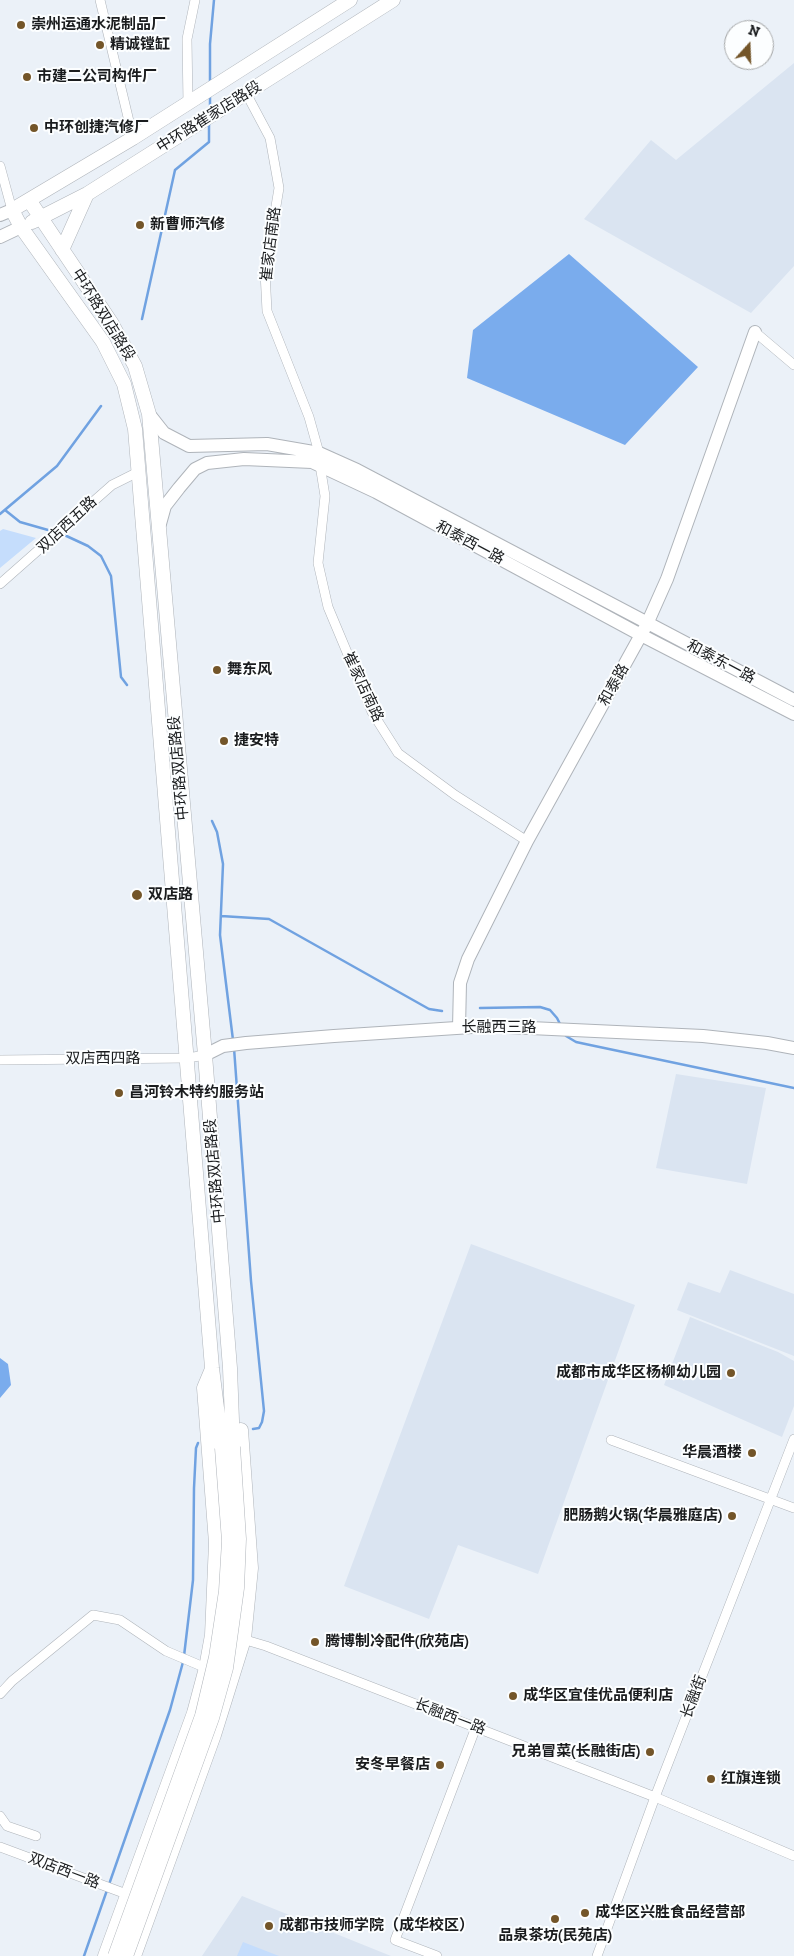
<!DOCTYPE html>
<html>
<head>
<meta charset="utf-8">
<style>
	body { margin:0 }
	#map { position:relative; width:794px; height:1956px; overflow:hidden; background:#ebf1f8; font-family:"Zilla Slab",serif }
	canvas { display:block }
	.north { position:absolute; left:724px; top:20px; width:50px; height:50px; box-sizing:border-box; background:#fcfeff; border:1px solid #a2a4a5; border-radius:50%; rotate:20deg; font-size:14px; font-weight:700; line-height:20px; text-align:center; color:#1a1c1e }
	.north::after { content:''; display:block; margin:auto; width:18px; height:22px; background:#735529; clip-path:polygon(50% 0,100% 100%,50% 72%,0 100%) }
</style>
</head>
<body>
<div id="map">
<canvas width="794" height="1956"></canvas>
<div class="north">N</div>
</div>
<script>
const ctx = document.querySelector('canvas').getContext('2d');
ctx.lineJoin = 'round';
function fillPath(path, color) { ctx.fillStyle = color; ctx.fill(path, 'evenodd'); }
const toPath = rows => new Path2D(rows.map(r => 'M' + r).join(''));
function trace(path, color, width, dash) { ctx.strokeStyle = color; ctx.lineWidth = width; ctx.lineCap = dash ? 'butt' : 'round'; ctx.setLineDash(dash || []); ctx.stroke(path); }
function drawText(font, color, halo, rows, align = 'center') {
  ctx.font = font + ' "Zilla Slab","Noto Sans SC",serif'; ctx.lineWidth = 4; ctx.setLineDash([]); ctx.textBaseline = 'middle'; ctx.strokeStyle = halo; ctx.fillStyle = color; for (const [text, x, y, turn = 0] of rows) {
    ctx.save(); ctx.translate(x, y); ctx.rotate((+turn || 0) * Math.PI / 180); ctx.textAlign = isNaN(turn) ? turn : align; if (halo) ctx.strokeText(text, 0, 0); ctx.fillText(text, 0, 0); ctx.restore();
  }
}
fillPath(toPath([
	[794,63,794,266,751,313,584,219,651,140,676,160],
	[676,1074,766,1088,747,1184,656,1168],
	[471,1244,635,1305,538,1574,458,1545,429,1619,344,1586],
	[730,1270,794,1294,794,1356,677,1310,688,1282,720,1293],
	[690,1317,778,1352,794,1361,794,1406,782,1437,664,1385],
	[242,1896,391,1956,202,1956]
]), '#dae4f1');
fillPath(toPath([
	[3,529,36,538,0,568,0,531],
	[243,1942,279,1956,237,1956]
]), '#c5ddfc');
fillPath(toPath([
	[569,254,698,367,625,445,467,378,473,330],
	[0,1358,8,1364,11,1385,0,1398]
]), '#7aaced');
trace(toPath([
	[210,83,210,44,214,0],
	[210,111,210,96],
	[142,319,175,170,209,142,209,121],
	[5,510,20,522,55,532],
	[0,514,57,466,101,406],
	[60,533,88,546,101,556,111,576,121,677,127,685],
	[212,821,217,832,223,864,220,935,233,1040],
	[221,916,269,919,429,1009,442,1011],
	[480,1008,540,1007,550,1010,557,1018,560,1024],
	[566,1036,576,1042,590,1045,794,1088],
	[234,1048,251,1281,264,1411,262,1422,259,1428,253,1429],
	[184,1656,193,1580,194,1488,196,1448,198,1443],
	[84,1956,170,1710,183,1662]
]), '#70a2e1', 2.5);
const street = toPath([
	[100,0,133,138],
	[246,93,270,138,279,188,265,272,267,311,309,417,319,453],
	[188,104,187,39,195,0],
	[0,166,12,210],
	[755,332,794,365],
	[320,465,325,496,318,563,328,607,372,712,398,753,455,795,527,841],
	[0,584,112,485,138,472],
	[0,1060,188,1058,205,1055],
	[611,1440,794,1508],
	[239,1638,266,1646,655,1797,794,1856],
	[0,1694,12,1681,93,1615,120,1620,166,1651,206,1668],
	[0,1816,7,1826,36,1836],
	[0,1847,129,1895],
	[437,1956,395,1940,476,1727],
	[597,1956,655,1797,794,1439]
]);
const secondary = toPath([
	[0,215,12,210],
	[0,237,21,227],
	[149,414,164,433,189,446,267,444,319,453,357,470,794,700],
	[160,524,165,506,179,488,195,469,207,463,244,459,312,462,376,492,641,635,794,714],
	[459,1028,460,983,468,959,527,841,647,624,667,579,755,332],
	[205,1055,223,1046,246,1043,334,1036,487,1026,703,1036,767,1043,794,1048]
]);
const primary = toPath([
	[29,200,112,324,135,366,149,414,205,1055,230,1368,233,1447],
	[32,222,87,194,393,0],
	[62,250,87,194],
	[222,1448,212,1368,135,429,124,384,103,342,21,227,12,210,133,138,350,0],
	[105,1956,194,1713,206,1668,212,1635,216,1543,204,1388,212,1369],
	[134,1956,214,1735,244,1639,251,1568,241,1430]
]);
trace(street, '#afb4ba', 10);
trace(secondary, '#afb4ba', 14);
trace(primary, '#afb4ba', 15);
trace(street, '#fff', 9);
trace(secondary, '#fff', 12);
trace(primary, '#fff', 14);
const primaryBridge = toPath([
	[115,1956,202,1716,216,1657,226,1591,229,1541,222,1448],
	[126,1956,212,1718,226,1668,237,1588,239,1539,233,1447]
]);
trace(primaryBridge, '#afb4ba', 15, []);
trace(primaryBridge, '#fff', 14);
for (const [x, y, r, color] of [
	[21,25,5,"#735529"],
	[100,45,5,"#735529"],
	[27,77,5,"#735529"],
	[34,128,5,"#735529"],
	[140,225,5,"#735529"],
	[217,670,5,"#735529"],
	[224,741,5,"#735529"],
	[137,895,6,"#735529"],
	[119,1093,5,"#735529"],
	[731,1373,5,"#735529"],
	[752,1453,5,"#735529"],
	[732,1516,5,"#735529"],
	[315,1642,5,"#735529"],
	[513,1696,5,"#735529"],
	[650,1752,5,"#735529"],
	[440,1765,5,"#735529"],
	[711,1779,5,"#735529"],
	[585,1913,5,"#735529"],
	[555,1919,5,"#735529"],
	[269,1926,5,"#735529"]
]) { const dot = new Path2D(); dot.arc(x, y, r, 0, 2 * Math.PI); ctx.fillStyle = color; ctx.fill(dot); trace(dot, '#fcfeff', 2); }
drawText('bold 15px', '#1a1c1e', '#fcfeff', [
	["崇州运通水泥制品厂",31,25],
	["精诚镗缸",110,45],
	["市建二公司构件厂",37,77],
	["中环创捷汽修厂",44,128],
	["新曹师汽修",150,225],
	["舞东风",227,670],
	["捷安特",234,741],
	["双店路",148,895],
	["昌河铃木特约服务站",129,1093],
	["成都市成华区杨柳幼儿园",721,1373,"right"],
	["华晨酒楼",742,1453,"right"],
	["肥肠鹅火锅(华晨雅庭店)",722,1516,"right"],
	["腾博制冷配件(欣苑店)",325,1642],
	["成华区宜佳优品便利店",523,1696],
	["兄弟冒菜(长融街店)",640,1752,"right"],
	["安冬早餐店",430,1765,"right"],
	["红旗连锁",721,1779],
	["成华区兴胜食品经营部",595,1913],
	["成都市技师学院（成华校区）",279,1926],
	["品泉茶坊(民苑店)",555,1936,"center"]
], 'left');
drawText('15px', '#1a1c1e', '#fcfeff', [
	["中环路崔家店路段",209,117,-32],
	["崔家店南路",271,244,-83],
	["中环路双店路段",103,315,58],
	["双店西五路",67,525,-43],
	["和泰西一路",470,543,28],
	["和泰东一路",721,662,28],
	["和泰路",614,685,-61],
	["崔家店南路",363,687,65],
	["中环路双店路段",179,768,-95],
	["长融西三路",499,1028],
	["双店西四路",103,1059],
	["中环路双店路段",215,1171,-95],
	["长融街",694,1697,-69],
	["长融西一路",450,1717,21],
	["双店西一路",64,1871,21]
]);
</script>
</body>
</html>
